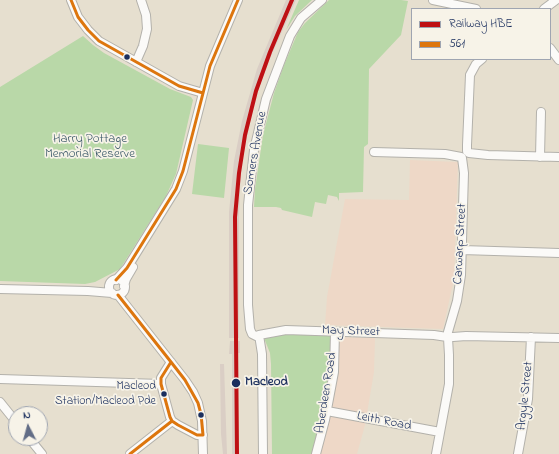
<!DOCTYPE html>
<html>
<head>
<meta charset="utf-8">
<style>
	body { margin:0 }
	#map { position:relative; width:559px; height:454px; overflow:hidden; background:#e6dfcf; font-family:"Indie Flower",sans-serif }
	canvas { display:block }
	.legend { position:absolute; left:411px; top:8px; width:140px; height:52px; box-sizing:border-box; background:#f7f3e8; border:1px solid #9fa5b1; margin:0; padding:5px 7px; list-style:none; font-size:12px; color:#1b2f5e }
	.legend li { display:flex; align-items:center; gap:8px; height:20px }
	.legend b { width:20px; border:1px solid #9fa5b1 }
	.north { position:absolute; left:8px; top:406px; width:40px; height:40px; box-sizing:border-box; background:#f7f3e8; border:1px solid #9fa5b1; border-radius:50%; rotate:354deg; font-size:11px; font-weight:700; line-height:16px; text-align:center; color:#1b2f5e }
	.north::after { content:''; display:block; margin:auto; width:14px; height:18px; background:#626d86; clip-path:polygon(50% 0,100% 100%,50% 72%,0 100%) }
</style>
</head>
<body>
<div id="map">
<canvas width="559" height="454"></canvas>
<ul class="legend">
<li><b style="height:5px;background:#be1014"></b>Railway HBE</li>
<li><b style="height:5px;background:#dd760e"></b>561</li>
</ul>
<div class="north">N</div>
</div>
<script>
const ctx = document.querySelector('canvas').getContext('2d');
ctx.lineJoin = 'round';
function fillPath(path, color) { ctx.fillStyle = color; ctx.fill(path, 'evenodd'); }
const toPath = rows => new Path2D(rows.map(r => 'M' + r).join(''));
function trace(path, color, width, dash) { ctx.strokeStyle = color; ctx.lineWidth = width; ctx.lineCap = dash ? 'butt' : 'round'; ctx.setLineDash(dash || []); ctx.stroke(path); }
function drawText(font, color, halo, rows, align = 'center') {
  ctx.font = font + ' "Indie Flower",sans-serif'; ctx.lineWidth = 3.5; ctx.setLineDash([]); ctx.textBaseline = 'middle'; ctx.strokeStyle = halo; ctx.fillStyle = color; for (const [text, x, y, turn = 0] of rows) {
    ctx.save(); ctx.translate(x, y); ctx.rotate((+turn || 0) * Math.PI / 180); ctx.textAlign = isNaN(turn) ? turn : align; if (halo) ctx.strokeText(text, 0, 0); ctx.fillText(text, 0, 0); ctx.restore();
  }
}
fillPath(toPath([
	[410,160,458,162,454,279,443,329,325,325,327,297,345,199,409,200],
	[332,337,375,338,374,372,365,425,357,454,312,454,324,402,330,369,331,344]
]), '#eed8c7');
fillPath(toPath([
	[286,0,296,0,267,65,255,99,241,165,239,215,239,338,229,338,229,212,234,161,242,121,257,69],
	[230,341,240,341,240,353,237,353,238,454,232,454,232,354,229,354],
	[220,364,224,364,227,454,223,454,221,434]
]), '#dacec5');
fillPath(toPath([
	[299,0,312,0,295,16,286,30],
	[329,0,401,0,408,1,401,35,369,69,368,144,364,147,363,192,339,193,339,201,337,197,328,195,326,204,315,202,312,217,282,210,281,208,276,207,254,207,255,189,263,135,274,93,284,65,298,32,305,23],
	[83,36,93,45,104,53,170,89,191,97,193,100,176,174,166,196,120,269,95,282,85,284,0,281,0,87],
	[198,144,229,148,224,198,192,194],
	[276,334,330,335,332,337,332,343,331,344,330,369,324,402,312,454,272,454,271,364,270,353,264,338]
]), '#b9d8a8');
const minor = toPath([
	[71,0,78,17,88,30,99,41,179,86,203,93],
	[433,0,476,9],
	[544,9,556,0],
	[550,48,559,60],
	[136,62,143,46,147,29,146,15,141,0],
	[467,151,467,145,470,75,476,64,482,59],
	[374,152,445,154,461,157],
	[469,153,488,155,559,157],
	[540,157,541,112],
	[462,250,559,253],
	'109 287a8 8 0 1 1 16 0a8 8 0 1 1-16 0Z',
	[116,280,127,268,176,189,183,171,210,66,238,0],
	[124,286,126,279,133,267],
	[0,289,88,291,112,293],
	[118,295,185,380,193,392,198,403,202,421,203,454],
	[448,332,457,301,461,275,464,173,462,158],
	[259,335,286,330,434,335,447,337],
	[259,335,262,354,263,454],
	[258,337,252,334,250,329,248,305,248,205,254,150,266,99,290,36,301,18,322,0],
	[453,337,466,336,559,338],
	[171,362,161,378,161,384,170,417,172,421,178,425,197,435,203,435],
	[0,379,161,384],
	[0,402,16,422],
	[327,411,440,432],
	[29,438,42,454],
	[130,454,172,421],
	[316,454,325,420,334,372,335,332],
	[436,454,449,384,449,355,448,338],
	[518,454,528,399,531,337]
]);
trace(minor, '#b3b1ab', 10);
trace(minor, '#fbfaf8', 8);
trace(toPath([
	[71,0,78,17,88,30,99,41,179,86,203,93],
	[116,280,127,268,176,189,183,171,210,66,238,0],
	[118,295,171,362],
	[171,362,185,380,198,403,201,414,203,435,197,435,178,425,172,421,170,417,161,384,161,378,171,362],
	[130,454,172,421]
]), '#dd760e', 3);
trace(toPath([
	[237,454,235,217,239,173,245,135,256,91,270,52,292,0]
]), '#be1014', 4);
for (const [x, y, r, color] of [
	[127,57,3.5,"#1b2f5e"],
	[236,383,5,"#1b2f5e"],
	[164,394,3.5,"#1b2f5e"],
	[201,415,3.5,"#1b2f5e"]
]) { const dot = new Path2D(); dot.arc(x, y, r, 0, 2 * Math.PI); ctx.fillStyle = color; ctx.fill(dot); trace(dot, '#f7f3e8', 1.5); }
drawText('12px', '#1b2f5e', '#f7f3e8', [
	["Macleod",156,387],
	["Station/Macleod Pde",156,402]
], 'right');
drawText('13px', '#3a5868', '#f7f3e8', [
	["Harry Pottage",90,140],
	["Memorial Reserve",90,155]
]);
drawText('13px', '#1b2f5e', '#f7f3e8', [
	["Somers Avenue",256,153,-80],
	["Carwarp Street",461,244,-87],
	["May Street",351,332,2],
	["Aberdeen Road",327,393,-81],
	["Argyle Street",526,396,-84],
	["Leith Road",384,422,11]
]);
drawText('bold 13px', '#1b2f5e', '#f7f3e8', [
	["Macleod",245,383]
], 'left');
</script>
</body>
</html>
